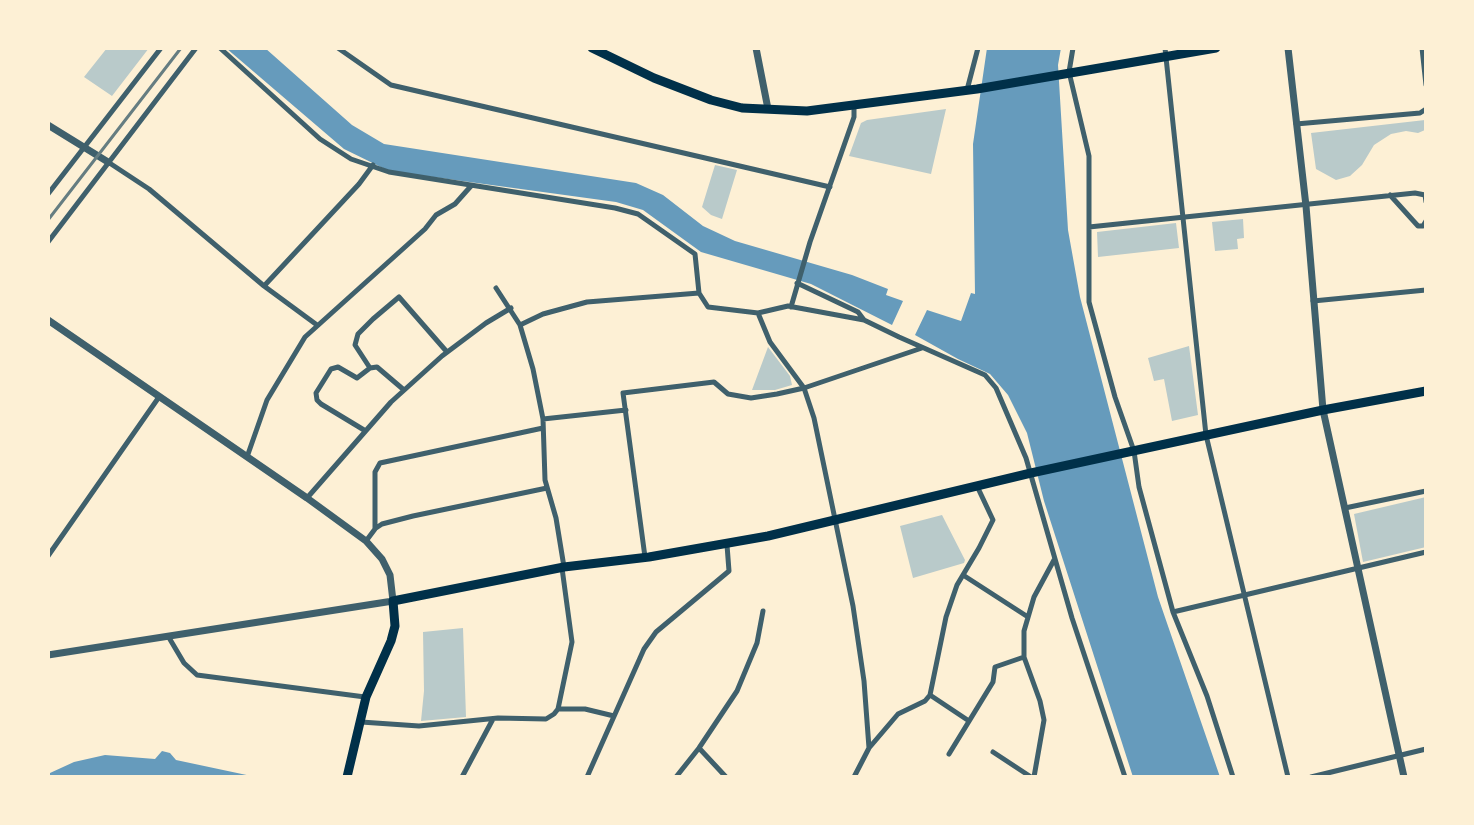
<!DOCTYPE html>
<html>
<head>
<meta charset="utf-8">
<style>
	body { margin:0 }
	#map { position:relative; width:1474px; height:825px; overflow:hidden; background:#fdf0d5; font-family:Helvetica,sans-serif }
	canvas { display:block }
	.frame { position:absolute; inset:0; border:50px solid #fdf0d5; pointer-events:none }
</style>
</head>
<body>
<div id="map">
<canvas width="1474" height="825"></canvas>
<div class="frame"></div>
</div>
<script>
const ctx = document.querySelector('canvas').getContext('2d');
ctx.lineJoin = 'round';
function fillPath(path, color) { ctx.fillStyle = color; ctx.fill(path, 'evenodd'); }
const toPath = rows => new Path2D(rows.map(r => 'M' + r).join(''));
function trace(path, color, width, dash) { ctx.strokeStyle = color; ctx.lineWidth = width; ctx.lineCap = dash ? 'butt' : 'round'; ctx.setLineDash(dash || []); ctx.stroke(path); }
fillPath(toPath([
	[107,48,149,48,112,96,84,77],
	[946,109,931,174,849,156,861,123,867,120],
	[1425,120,1425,130,1418,133,1406,131,1391,134,1374,145,1362,165,1350,176,1336,180,1316,169,1311,133],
	[715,165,737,170,722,219,711,215,702,207],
	[1243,219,1244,238,1237,239,1238,249,1215,251,1212,222],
	[1176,223,1179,248,1098,257,1097,232],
	[1189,346,1198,415,1172,421,1164,379,1154,381,1148,358],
	[768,347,790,376,792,385,775,390,752,390],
	[1426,497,1426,547,1363,562,1354,514],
	[942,515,965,560,964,563,913,578,900,526],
	[463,628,466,717,421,721,424,691,423,632]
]), '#b9caca');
fillPath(toPath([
	[226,48,265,48,352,125,384,144,636,183,663,195,703,226,735,241,852,275,888,289,886,295,903,301,892,325,811,284,701,252,643,210,616,202,389,171,344,149],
	[987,48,1061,48,1058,65,1068,230,1080,297,1158,597,1220,777,1133,777,1044,501,1027,433,1008,395,990,374,958,359,915,335,927,310,961,321,971,293,975,294,973,144],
	[162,751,170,753,176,760,256,777,48,777,50,773,74,762,105,755,155,759]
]), '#669bbc');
trace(toPath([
	[220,48,320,139,351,159,389,172,615,208,638,214,695,254,699,293,708,307,758,313,788,306,864,320],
	[338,48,391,85,830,187],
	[1073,48,1069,72,1089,156,1089,302,1115,397,1134,451,1139,487,1173,612,1207,696,1233,777],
	[1165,48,1206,435,1288,777],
	[1422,48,1426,85],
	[967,90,978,48],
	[1296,124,1420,113,1426,109],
	[108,162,149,189,264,286,317,325],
	[48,194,161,48],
	[1390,195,1418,226,1423,226,1426,221],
	[1089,227,1415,193,1425,195,1426,202],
	[48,242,196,48],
	[797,283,858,312,864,320,899,337,985,375,996,388,1026,458,1072,618,1125,777],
	[264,286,359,184,373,165],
	[496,288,520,325],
	[1313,301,1426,290],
	[791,307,810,242,854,117,854,106],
	[758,313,770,342,804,388,814,418,853,606,864,681,869,748],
	[404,390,377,367,370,368,355,345,358,334,373,319,399,297,447,352],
	[543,419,626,410],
	[364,430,321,404,317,400,316,393,331,369,338,367,357,378,370,368],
	[247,457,267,400,305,337,425,229,436,215,455,204,471,186],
	[307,498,391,402,442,356,486,323,511,308],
	[1345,508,1426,491],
	[376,528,382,524,413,516,547,488],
	[366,541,375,529,375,472,380,463,543,428],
	[48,556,159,397],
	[645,557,623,393,714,382,728,394,751,398,777,394,804,388,922,348],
	[564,567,556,518,545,480,543,419,533,369,520,325,543,314,587,302,699,293],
	[963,575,1028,617],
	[1173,612,1426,552],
	[168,636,184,663,197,675,365,697],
	[930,695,969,721],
	[558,709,585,709,614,716],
	[361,722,419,726,498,718,546,719,554,714,558,709,572,642,562,568],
	[699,748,726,777],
	[993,752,1031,777],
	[949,754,993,682,995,667,1024,657],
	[462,777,493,719],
	[587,777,644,649,656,632,729,571,727,545],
	[676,777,699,748,737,691,757,643,763,611],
	[854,777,869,748,898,714,925,701,930,695,946,617,957,585,979,548,993,520,977,486],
	[1034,777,1044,720,1040,701,1024,657,1024,631,1034,597,1054,560],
	[1311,777,1426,749]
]), '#3f606c', 5);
trace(toPath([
	[756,48,768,109],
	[1288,48,1306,206,1323,410,1404,777],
	[48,125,108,162],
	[48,320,307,498,366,541,382,559,390,575,393,601,48,655]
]), '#3f606c', 7);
trace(toPath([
	[592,48,654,78,711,100,742,108,807,111,977,89,1216,48],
	[347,777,366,697,391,641,395,626,393,601,564,567,649,557,768,536,1031,473,1323,410,1426,391]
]), '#003049', 9);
trace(toPath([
	[48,220,181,48]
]), '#657d81', 3);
</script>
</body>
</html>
